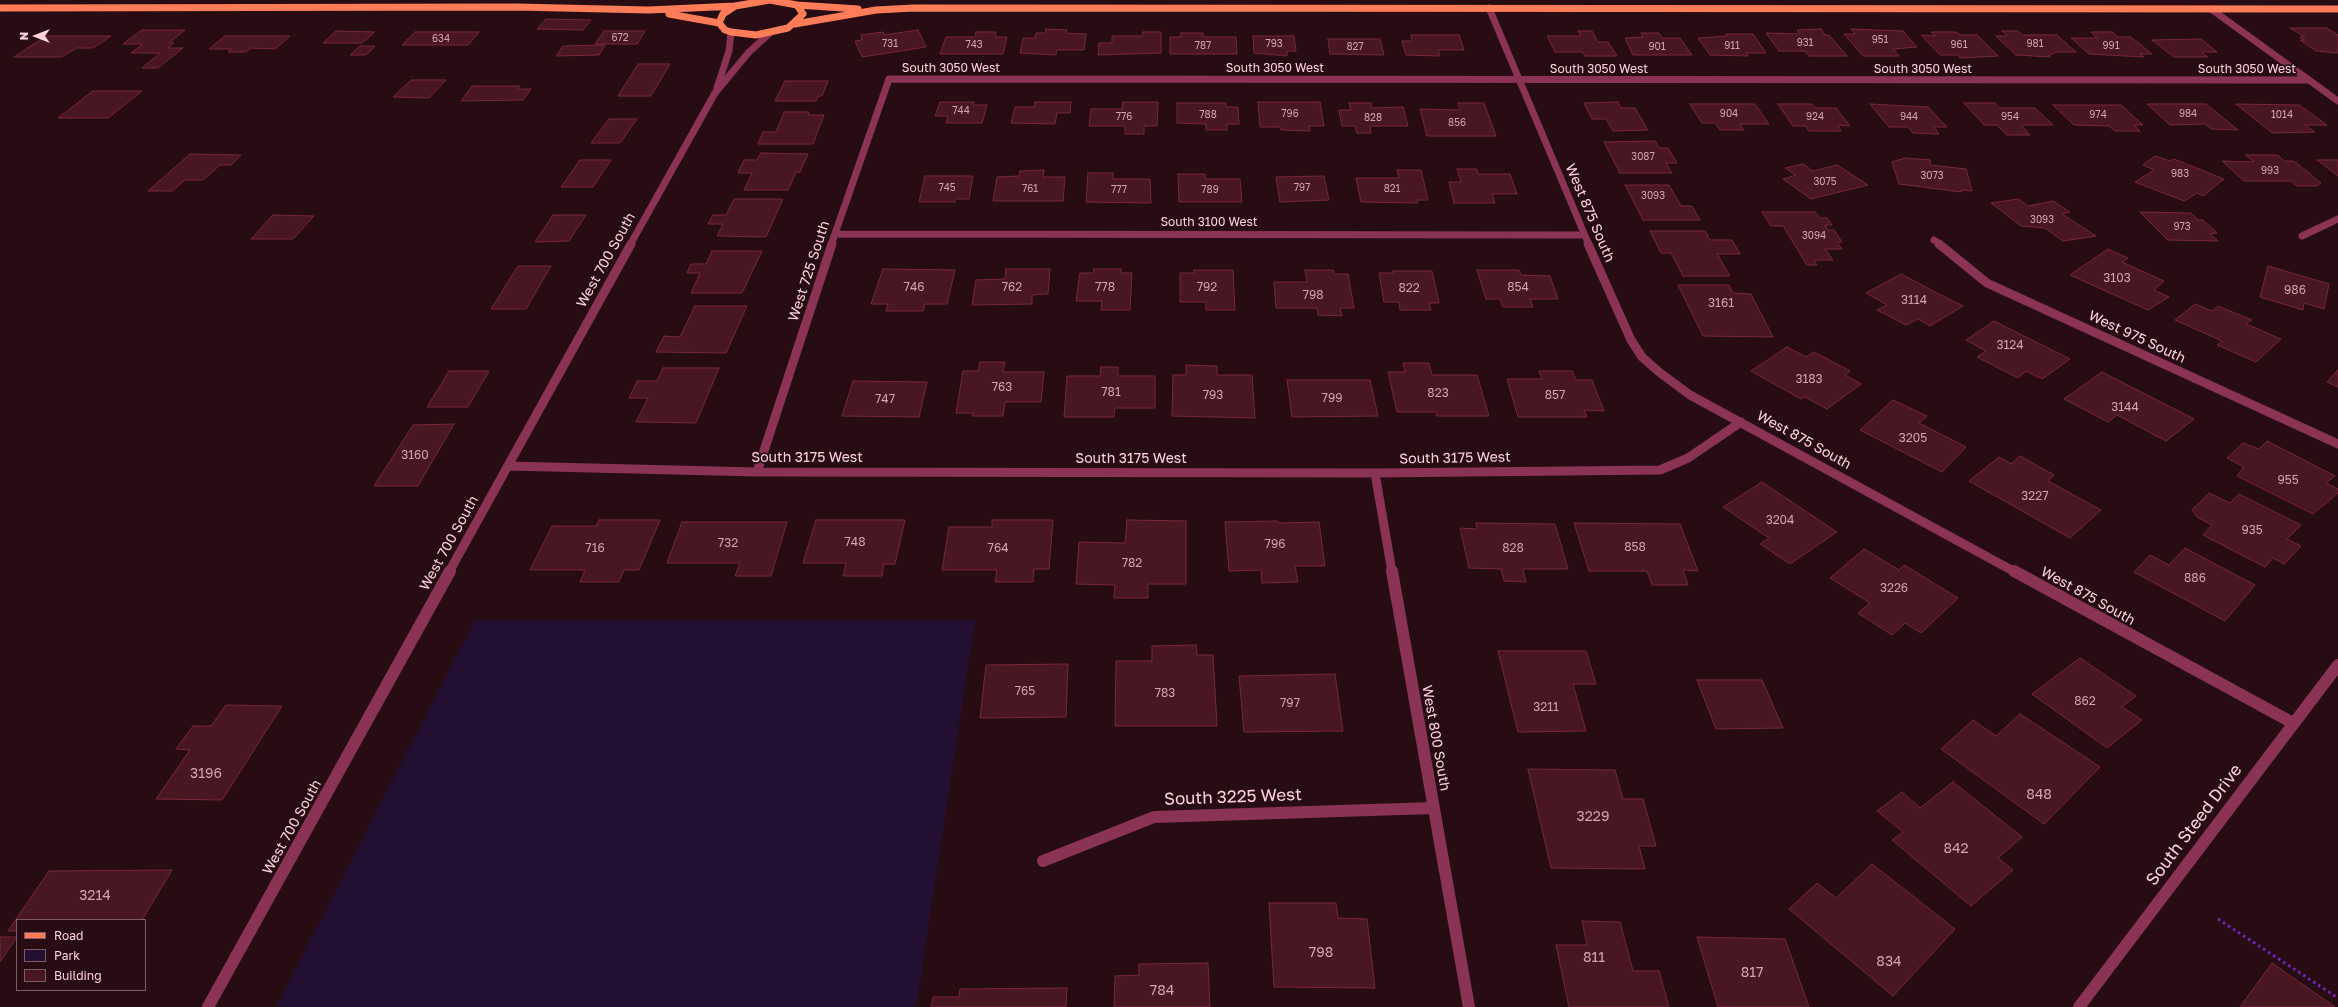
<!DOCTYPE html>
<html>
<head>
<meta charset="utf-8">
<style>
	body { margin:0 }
	#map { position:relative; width:2338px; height:1007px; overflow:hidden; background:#270d13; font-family:"Golos Text",sans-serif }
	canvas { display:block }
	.legend { position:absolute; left:16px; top:919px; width:130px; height:72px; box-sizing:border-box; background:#270d13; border:1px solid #7d5c65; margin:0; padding:5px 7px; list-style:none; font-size:12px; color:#ffd2e0 }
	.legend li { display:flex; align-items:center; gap:8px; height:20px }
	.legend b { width:20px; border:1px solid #7d5c65 }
	.north { position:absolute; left:16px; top:16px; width:40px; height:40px; -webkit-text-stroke:3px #270d13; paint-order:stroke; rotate:270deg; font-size:11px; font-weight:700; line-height:16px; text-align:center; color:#ffd2e0 }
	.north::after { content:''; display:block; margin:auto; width:14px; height:18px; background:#ffd2e0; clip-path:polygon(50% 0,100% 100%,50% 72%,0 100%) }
</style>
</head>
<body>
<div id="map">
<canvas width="2338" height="1007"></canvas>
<ul class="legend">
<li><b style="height:5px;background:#ff7c59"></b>Road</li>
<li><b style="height:11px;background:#220f31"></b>Park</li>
<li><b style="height:11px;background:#491722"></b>Building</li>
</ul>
<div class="north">N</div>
</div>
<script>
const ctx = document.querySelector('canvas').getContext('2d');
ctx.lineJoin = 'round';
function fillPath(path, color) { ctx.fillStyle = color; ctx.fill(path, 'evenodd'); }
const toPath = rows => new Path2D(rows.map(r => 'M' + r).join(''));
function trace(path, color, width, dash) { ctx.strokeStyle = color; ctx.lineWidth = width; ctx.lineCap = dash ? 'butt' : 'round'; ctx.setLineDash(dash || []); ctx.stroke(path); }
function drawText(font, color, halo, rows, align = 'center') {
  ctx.font = font + ' "Golos Text",sans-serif'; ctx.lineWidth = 3.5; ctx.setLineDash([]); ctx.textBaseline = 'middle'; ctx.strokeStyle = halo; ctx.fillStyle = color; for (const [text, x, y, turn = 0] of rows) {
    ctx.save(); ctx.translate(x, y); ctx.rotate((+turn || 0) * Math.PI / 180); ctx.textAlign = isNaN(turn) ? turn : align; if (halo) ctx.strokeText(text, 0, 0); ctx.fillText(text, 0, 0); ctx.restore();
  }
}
fillPath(toPath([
	[475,620,975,620,916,1007,276,1007]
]), '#220f31');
const building = toPath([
	[546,19,591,20,583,30,537,29,546,19],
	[2290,28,2326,28,2338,35,2338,53,2316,51,2300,40,2304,40,2300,37,2305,37,2290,28],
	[1046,29,1067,30,1066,33,1086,34,1084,50,1057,50,1056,55,1020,53,1023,38,1035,38,1036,33,1045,33,1046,29],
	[1821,29,1825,35,1829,35,1847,56,1809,56,1805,51,1779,51,1766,33,1800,34,1797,30,1821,29],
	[1851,29,1903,31,1917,47,1893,49,1899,56,1863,56,1844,34,1855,34,1851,29],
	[142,30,185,30,169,43,174,43,168,48,183,48,158,68,142,68,160,53,131,53,143,44,123,44,142,30],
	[918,30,926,47,862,57,855,41,862,40,861,35,883,32,884,35,918,30],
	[336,31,375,32,362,43,323,43,336,31],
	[604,31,645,31,637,44,595,44,604,31],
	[1578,31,1592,31,1598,42,1608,42,1617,56,1585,56,1583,52,1555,52,1547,36,1581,36,1578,31],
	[2002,31,2018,31,2022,35,2057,35,2076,52,2056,52,2048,56,2050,57,2016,55,1996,36,2007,36,2002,31],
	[415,32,479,32,468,45,402,45,415,32],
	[976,32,996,32,995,37,1007,37,1003,54,940,54,946,37,975,37,976,32],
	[1143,32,1161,32,1161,53,1098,55,1099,43,1112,43,1112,36,1142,36,1143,32],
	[1931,32,1956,32,1961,35,1977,35,1998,56,1960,58,1958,55,1940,55,1921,35,1935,36,1931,32],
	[2091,32,2112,32,2118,37,2131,37,2152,54,2140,54,2144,57,2089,54,2071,38,2097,38,2091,32],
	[1181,33,1203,33,1203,37,1236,37,1237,54,1170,54,1170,37,1181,37,1181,33],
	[1641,33,1659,33,1662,38,1680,38,1692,55,1633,55,1625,38,1643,37,1641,33],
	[1726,34,1753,34,1766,53,1746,53,1748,56,1710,55,1698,38,1727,36,1726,34],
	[1411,35,1459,35,1464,50,1438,50,1440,56,1406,55,1402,41,1412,41,1411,35],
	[46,36,111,36,93,48,76,48,62,57,14,57,46,36],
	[225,36,290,36,275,49,251,48,246,52,228,52,232,49,209,49,225,36],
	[1253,36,1294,36,1296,51,1287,51,1287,56,1254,53,1253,36],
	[1328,39,1380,39,1384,55,1330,54,1328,39],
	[2201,39,2217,52,2201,52,2208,57,2174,57,2152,40,2201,39],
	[605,45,599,55,556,56,563,46,605,45],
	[360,46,375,46,366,55,350,55,360,46],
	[638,64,670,64,651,96,618,96,638,64],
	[411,80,446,80,429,98,393,97,411,80],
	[785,81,828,81,822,96,818,96,816,101,775,101,785,81],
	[472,86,520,86,518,89,531,89,523,100,461,101,472,86],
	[93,91,142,91,108,118,58,118,93,91],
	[940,102,974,102,973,105,987,105,982,123,946,123,948,116,935,116,940,102],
	[1035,102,1071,102,1070,113,1057,113,1055,124,1011,123,1015,107,1034,107,1035,102],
	[1123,102,1158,102,1157,126,1144,126,1144,134,1125,134,1125,126,1089,126,1091,109,1122,109,1123,102],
	[1258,102,1320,102,1324,126,1309,126,1310,131,1281,130,1280,127,1260,127,1258,102],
	[1618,102,1621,108,1635,108,1648,130,1613,131,1606,119,1592,119,1584,103,1618,102],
	[1177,103,1226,103,1226,107,1238,107,1239,124,1227,124,1227,130,1206,130,1206,124,1177,123,1177,103],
	[1349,103,1371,103,1372,108,1403,107,1408,126,1370,126,1371,133,1357,133,1355,126,1342,126,1339,110,1351,110,1349,103],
	[1458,103,1484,103,1496,136,1427,136,1420,109,1460,110,1458,103],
	[1964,103,1995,103,1999,108,2035,108,2053,125,2021,125,2030,135,2007,135,1997,125,1984,125,1964,103],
	[1690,104,1755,104,1769,124,1740,124,1744,130,1720,130,1715,123,1702,123,1690,104],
	[1778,104,1812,104,1815,108,1836,108,1850,126,1838,125,1841,131,1809,131,1806,126,1793,126,1778,104],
	[1870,104,1928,107,1947,127,1934,127,1939,134,1913,133,1908,127,1889,127,1870,104],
	[2147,104,2206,104,2238,130,2212,129,2205,124,2170,125,2147,104],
	[2236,104,2299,105,2327,125,2305,125,2315,132,2272,133,2236,104],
	[2053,105,2121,105,2143,125,2134,125,2140,131,2115,131,2109,126,2074,125,2053,105],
	[784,112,809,112,808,115,824,115,813,144,758,144,763,132,776,132,784,112],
	[609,119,637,119,620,143,591,143,609,119],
	[1655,141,1659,148,1668,148,1677,163,1666,163,1672,173,1620,173,1604,142,1655,141],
	[761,153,808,154,800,172,796,172,788,190,744,190,752,173,738,173,744,160,757,160,761,153],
	[190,154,241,155,231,165,220,165,203,180,185,180,172,191,148,191,190,154],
	[2246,155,2278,155,2284,161,2294,161,2321,183,2317,186,2297,186,2291,181,2244,181,2222,161,2254,162,2246,155],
	[2155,156,2170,161,2174,159,2224,179,2203,196,2197,193,2184,201,2135,182,2154,170,2143,165,2155,156],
	[1905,158,1930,160,1930,165,1966,169,1972,191,1961,190,1961,192,1899,184,1892,162,1905,158],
	[580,160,611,160,593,187,561,187,580,160],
	[2317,160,2338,160,2338,176,2317,160],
	[1803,164,1813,171,1837,165,1868,185,1811,199,1783,179,1796,175,1785,168,1803,164],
	[1457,169,1477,169,1478,174,1510,174,1517,194,1492,194,1495,203,1454,203,1449,182,1461,182,1457,169],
	[1044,170,1043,177,1065,177,1063,201,993,201,997,177,1019,176,1020,171,1044,170],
	[1397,170,1421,170,1428,200,1417,200,1418,203,1361,202,1356,178,1399,178,1397,170],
	[1088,173,1113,173,1113,179,1150,179,1151,203,1086,202,1088,173],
	[1178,174,1205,174,1205,179,1240,179,1242,202,1179,202,1178,174],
	[925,176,973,176,969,199,956,199,955,202,919,202,925,176],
	[1324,176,1329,200,1280,202,1276,177,1324,176],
	[1625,185,1669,185,1681,206,1692,206,1700,220,1643,220,1625,185],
	[734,199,783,199,766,237,717,236,723,224,708,224,713,215,726,215,734,199],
	[2018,199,2028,206,2053,201,2070,212,2062,214,2096,236,2063,241,2045,228,2021,226,1991,203,2018,199],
	[1762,212,1815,212,1820,218,1827,218,1832,225,1825,225,1828,230,1834,230,1842,242,1837,242,1842,249,1825,249,1833,260,1814,260,1817,265,1807,265,1783,226,1771,226,1762,212],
	[2140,212,2191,213,2198,220,2203,220,2217,233,2210,234,2218,241,2168,240,2140,212],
	[273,215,314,216,293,239,251,239,273,215],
	[553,215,586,215,569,241,535,242,553,215],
	[1650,231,1705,231,1710,240,1732,240,1740,254,1717,254,1730,276,1683,276,1671,253,1661,253,1650,231],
	[2108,249,2128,258,2122,262,2164,281,2154,290,2169,297,2148,310,2070,275,2108,249],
	[712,251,762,251,742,293,691,293,700,273,687,273,691,264,706,264,712,251],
	[518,266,551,266,526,309,491,309,518,266],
	[2268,266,2329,284,2324,309,2304,303,2303,310,2260,297,2268,266],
	[883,269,955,270,947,304,925,304,923,311,886,311,888,304,871,304,883,269],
	[1006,269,1050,269,1048,294,1032,295,1032,304,972,305,976,280,1005,279,1006,269],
	[1094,269,1121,269,1121,273,1132,273,1130,310,1101,310,1102,301,1076,301,1080,273,1093,273,1094,269],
	[1194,270,1233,270,1235,310,1206,310,1206,302,1180,302,1180,273,1194,273,1194,270],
	[1305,270,1333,270,1334,274,1348,274,1354,308,1340,308,1342,316,1318,315,1317,308,1276,308,1274,282,1307,282,1305,270],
	[1477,270,1519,270,1521,275,1550,276,1558,299,1530,299,1533,307,1503,307,1500,299,1486,299,1477,270],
	[1393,271,1432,271,1439,303,1429,303,1431,310,1400,310,1399,302,1384,302,1379,273,1393,273,1393,271],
	[1901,274,1941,295,1963,306,1930,326,1918,319,1906,325,1877,310,1887,305,1866,293,1901,274],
	[1678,285,1729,285,1733,293,1751,294,1773,337,1703,336,1678,285],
	[2195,304,2212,311,2218,306,2252,320,2246,324,2281,339,2256,362,2217,345,2222,341,2175,320,2195,304],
	[695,306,747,306,726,353,656,352,664,336,680,337,695,306],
	[1994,321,2070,359,2042,379,2026,371,2018,378,1977,357,1986,351,1966,340,1994,321],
	[1787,347,1806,357,1814,352,1850,371,1845,375,1861,384,1827,409,1805,397,1801,399,1751,371,1787,347],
	[980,362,1005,362,1003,372,1044,372,1041,402,1005,402,1003,416,972,416,973,413,956,413,963,371,978,371,980,362],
	[1403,363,1429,363,1432,375,1477,375,1489,416,1437,416,1436,412,1397,412,1388,372,1405,372,1403,363],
	[1186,365,1217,366,1217,375,1252,375,1255,418,1172,416,1173,375,1186,375,1186,365],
	[1101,367,1118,367,1118,376,1155,376,1155,408,1115,408,1114,417,1064,417,1067,376,1100,376,1101,367],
	[663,368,719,368,696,423,636,422,648,398,629,398,637,381,657,381,663,368],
	[2338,370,2338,387,2327,382,2338,370],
	[449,371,489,371,468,407,427,407,449,371],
	[1539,371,1572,371,1576,380,1592,380,1604,411,1584,410,1587,417,1518,417,1507,379,1542,379,1539,371],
	[2102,372,2194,419,2166,441,2117,415,2108,422,2064,399,2102,372],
	[1287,380,1370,380,1378,416,1292,417,1287,380],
	[853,381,927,382,919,417,842,416,853,381],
	[1893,400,1927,416,1919,423,1966,447,1942,472,1860,430,1893,400],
	[454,424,418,486,374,486,413,425,454,424],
	[2267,441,2335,476,2326,483,2338,489,2338,493,2313,514,2237,476,2244,467,2227,458,2243,443,2259,449,2267,441],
	[2020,456,2054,475,2048,481,2101,510,2070,538,1969,481,1999,457,2011,464,2020,456],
	[1762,482,1837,532,1790,564,1760,544,1769,538,1723,507,1762,482],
	[2209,493,2230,503,2239,494,2301,525,2287,539,2301,546,2284,564,2273,558,2265,567,2203,535,2212,525,2197,517,2192,510,2209,493],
	[599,520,660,520,639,570,624,570,619,582,580,582,585,570,530,570,552,526,596,526,599,520],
	[816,520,905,520,895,564,884,564,882,576,843,576,846,563,803,563,816,520],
	[992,520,1053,520,1049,569,1034,569,1033,582,995,582,997,570,942,570,949,527,992,527,992,520],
	[1127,520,1186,521,1186,584,1148,584,1148,598,1114,598,1115,585,1076,584,1079,542,1125,543,1127,520],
	[1277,521,1278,523,1319,522,1325,566,1295,566,1298,582,1262,583,1261,570,1229,571,1225,522,1277,521],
	[682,522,787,522,771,576,735,576,740,563,667,563,682,522],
	[1476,523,1555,524,1568,569,1523,569,1526,582,1504,581,1501,569,1469,568,1460,528,1477,529,1476,523],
	[1574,523,1680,524,1698,571,1683,570,1688,585,1652,585,1647,571,1589,571,1574,523],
	[2185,548,2255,585,2225,621,2134,572,2150,555,2169,565,2185,548],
	[1864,549,1899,570,1904,565,1958,598,1921,633,1905,623,1892,635,1858,613,1870,603,1830,578,1864,549],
	[1196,645,1197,655,1213,655,1217,726,1115,726,1116,661,1152,661,1152,646,1196,645],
	[1498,651,1586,651,1596,684,1573,684,1586,731,1518,732,1498,651],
	[2080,658,2136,696,2122,707,2142,720,2107,748,2032,694,2080,658],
	[1068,664,1066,717,980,718,986,665,1068,664],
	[1335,674,1343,731,1244,732,1239,676,1335,674],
	[1697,680,1762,680,1783,728,1716,729,1697,680],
	[226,705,282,706,222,800,156,799,190,750,176,749,193,726,211,726,226,705],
	[2020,714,2100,767,2044,824,1941,749,1973,720,1996,736,2020,714],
	[1528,769,1615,770,1623,799,1643,799,1656,846,1639,846,1645,869,1551,868,1528,769],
	[1953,782,2022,837,1998,858,2013,870,1971,906,1892,840,1903,832,1877,811,1902,792,1920,808,1953,782],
	[1872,864,1955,929,1893,996,1789,909,1817,883,1836,898,1872,864],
	[172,870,142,920,17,920,17,931,8,931,49,871,172,870],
	[1269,903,1336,903,1338,918,1367,919,1375,988,1274,987,1269,903],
	[1582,921,1620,922,1633,971,1659,971,1669,1007,1569,1007,1556,945,1587,945,1582,921],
	[0,937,17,937,0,962,0,937],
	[1697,937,1785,939,1809,1007,1718,1007,1697,937],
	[1208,963,1210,1007,1114,1007,1115,976,1139,975,1139,964,1208,963],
	[2272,963,2335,1007,2240,1007,2272,963],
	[1067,988,1066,1007,931,1007,933,997,959,997,960,989,1067,988]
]);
fillPath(building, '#491722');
trace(building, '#782738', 1);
trace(toPath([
	[2218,919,2338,998]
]), '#7623c2', 3, [2.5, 3.5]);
trace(toPath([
	[1489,8,1589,245],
	[2211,9,2338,101],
	[717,88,729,51,731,32],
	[835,234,1584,235],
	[2302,236,2338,219],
	[1934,240,1941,245],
	[630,245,715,93,749,52,770,33],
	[831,245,889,79,2309,80]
]), '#8a3354', 7);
trace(toPath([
	[1588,244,1631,340,1642,357,1659,372,1690,395,2015,572],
	[1939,244,1987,283,2338,444],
	[508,466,757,472,1375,473,1660,470,1688,458,1741,422],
	[757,472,832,244],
	[1375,473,1392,572],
	[449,572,631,244]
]), '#8a3354', 9);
trace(toPath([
	[1392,571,1469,1007],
	[2014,571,2293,723],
	[1043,861,1154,817,1433,808],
	[208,1007,450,571],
	[2079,1007,2338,665]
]), '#8a3354', 12);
trace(toPath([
	[770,0,797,5,803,14,788,28,756,35,731,32,725,30,719,23,723,14,735,6,770,0],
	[797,5,858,9],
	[0,8,517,7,649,10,735,6],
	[669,14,719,23],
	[795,24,876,10,914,8,2338,9]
]), '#ff7c59', 7);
drawText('10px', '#d2a3b0', null, [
	["672",620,38],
	["634",441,39],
	["951",1880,40],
	["931",1805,43],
	["731",890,44],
	["793",1274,44],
	["981",2035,44],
	["743",974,45],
	["961",1959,45],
	["787",1203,46],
	["911",1732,46],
	["991",2111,46],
	["827",1355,47],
	["901",1657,47],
	["744",961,111],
	["796",1290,114],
	["904",1729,114],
	["984",2188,114],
	["788",1208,115],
	["974",2098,115],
	["1014",2282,115],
	["776",1124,117],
	["924",1815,117],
	["944",1909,117],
	["954",2010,117],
	["828",1373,118],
	["856",1457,123],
	["3087",1643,157],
	["993",2270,171],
	["983",2180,174],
	["3073",1932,176],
	["3075",1825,182],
	["745",947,188],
	["797",1302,188],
	["761",1030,189],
	["821",1392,189],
	["777",1119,190],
	["789",1210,190],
	["3093",1653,196],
	["3093",2042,220],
	["973",2182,227],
	["3094",1814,236]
]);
drawText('12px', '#ffd2e0', '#270d13', [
	["South 3050 West",951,68],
	["South 3050 West",1275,68],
	["South 3050 West",1599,69],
	["South 3050 West",1923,69],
	["South 3050 West",2247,69],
	["South 3100 West",1209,222]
]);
drawText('12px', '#d2a3b0', null, [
	["3103",2117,278],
	["746",914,287],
	["762",1012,287],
	["778",1105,287],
	["792",1207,287],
	["854",1518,287],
	["822",1409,288],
	["986",2295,290],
	["798",1313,295],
	["3114",1914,300],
	["3161",1721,303],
	["3124",2010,345],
	["3183",1809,379],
	["763",1002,387],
	["781",1111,392],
	["823",1438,393],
	["793",1213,395],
	["857",1555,395],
	["799",1332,398],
	["747",885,399],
	["3144",2125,407],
	["3205",1913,438],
	["3160",415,455],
	["955",2288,480],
	["3227",2035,496],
	["3204",1780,520],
	["935",2252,530],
	["748",855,542],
	["732",728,543],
	["796",1275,544],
	["858",1635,547],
	["716",595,548],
	["764",998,548],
	["828",1513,548],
	["782",1132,563],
	["886",2195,578],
	["3226",1894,588],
	["765",1025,691],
	["783",1165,693],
	["862",2085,701],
	["797",1290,703],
	["3211",1546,707]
]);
drawText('14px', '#ffd2e0', '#270d13', [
	["West 875 South",1590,213,67],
	["West 700 South",606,260,-61],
	["West 725 South",809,271,-72],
	["West 975 South",2137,337,25],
	["West 875 South",1804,440,29],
	["South 3175 West",807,458],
	["South 3175 West",1455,458,-1],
	["South 3175 West",1131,459],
	["West 700 South",449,543,-61],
	["West 875 South",2088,596,29],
	["West 800 South",1436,738,80],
	["West 700 South",292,827,-61]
]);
drawText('14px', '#d2a3b0', null, [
	["3196",206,774],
	["848",2039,795],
	["3229",1593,817],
	["842",1956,849],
	["3214",95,896],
	["798",1321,953],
	["811",1594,958],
	["834",1889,962],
	["817",1752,973],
	["784",1162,991]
]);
drawText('17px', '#ffd2e0', '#270d13', [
	["South 3225 West",1233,797,-2],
	["South Steed Drive",2194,825,-53]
]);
</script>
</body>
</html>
